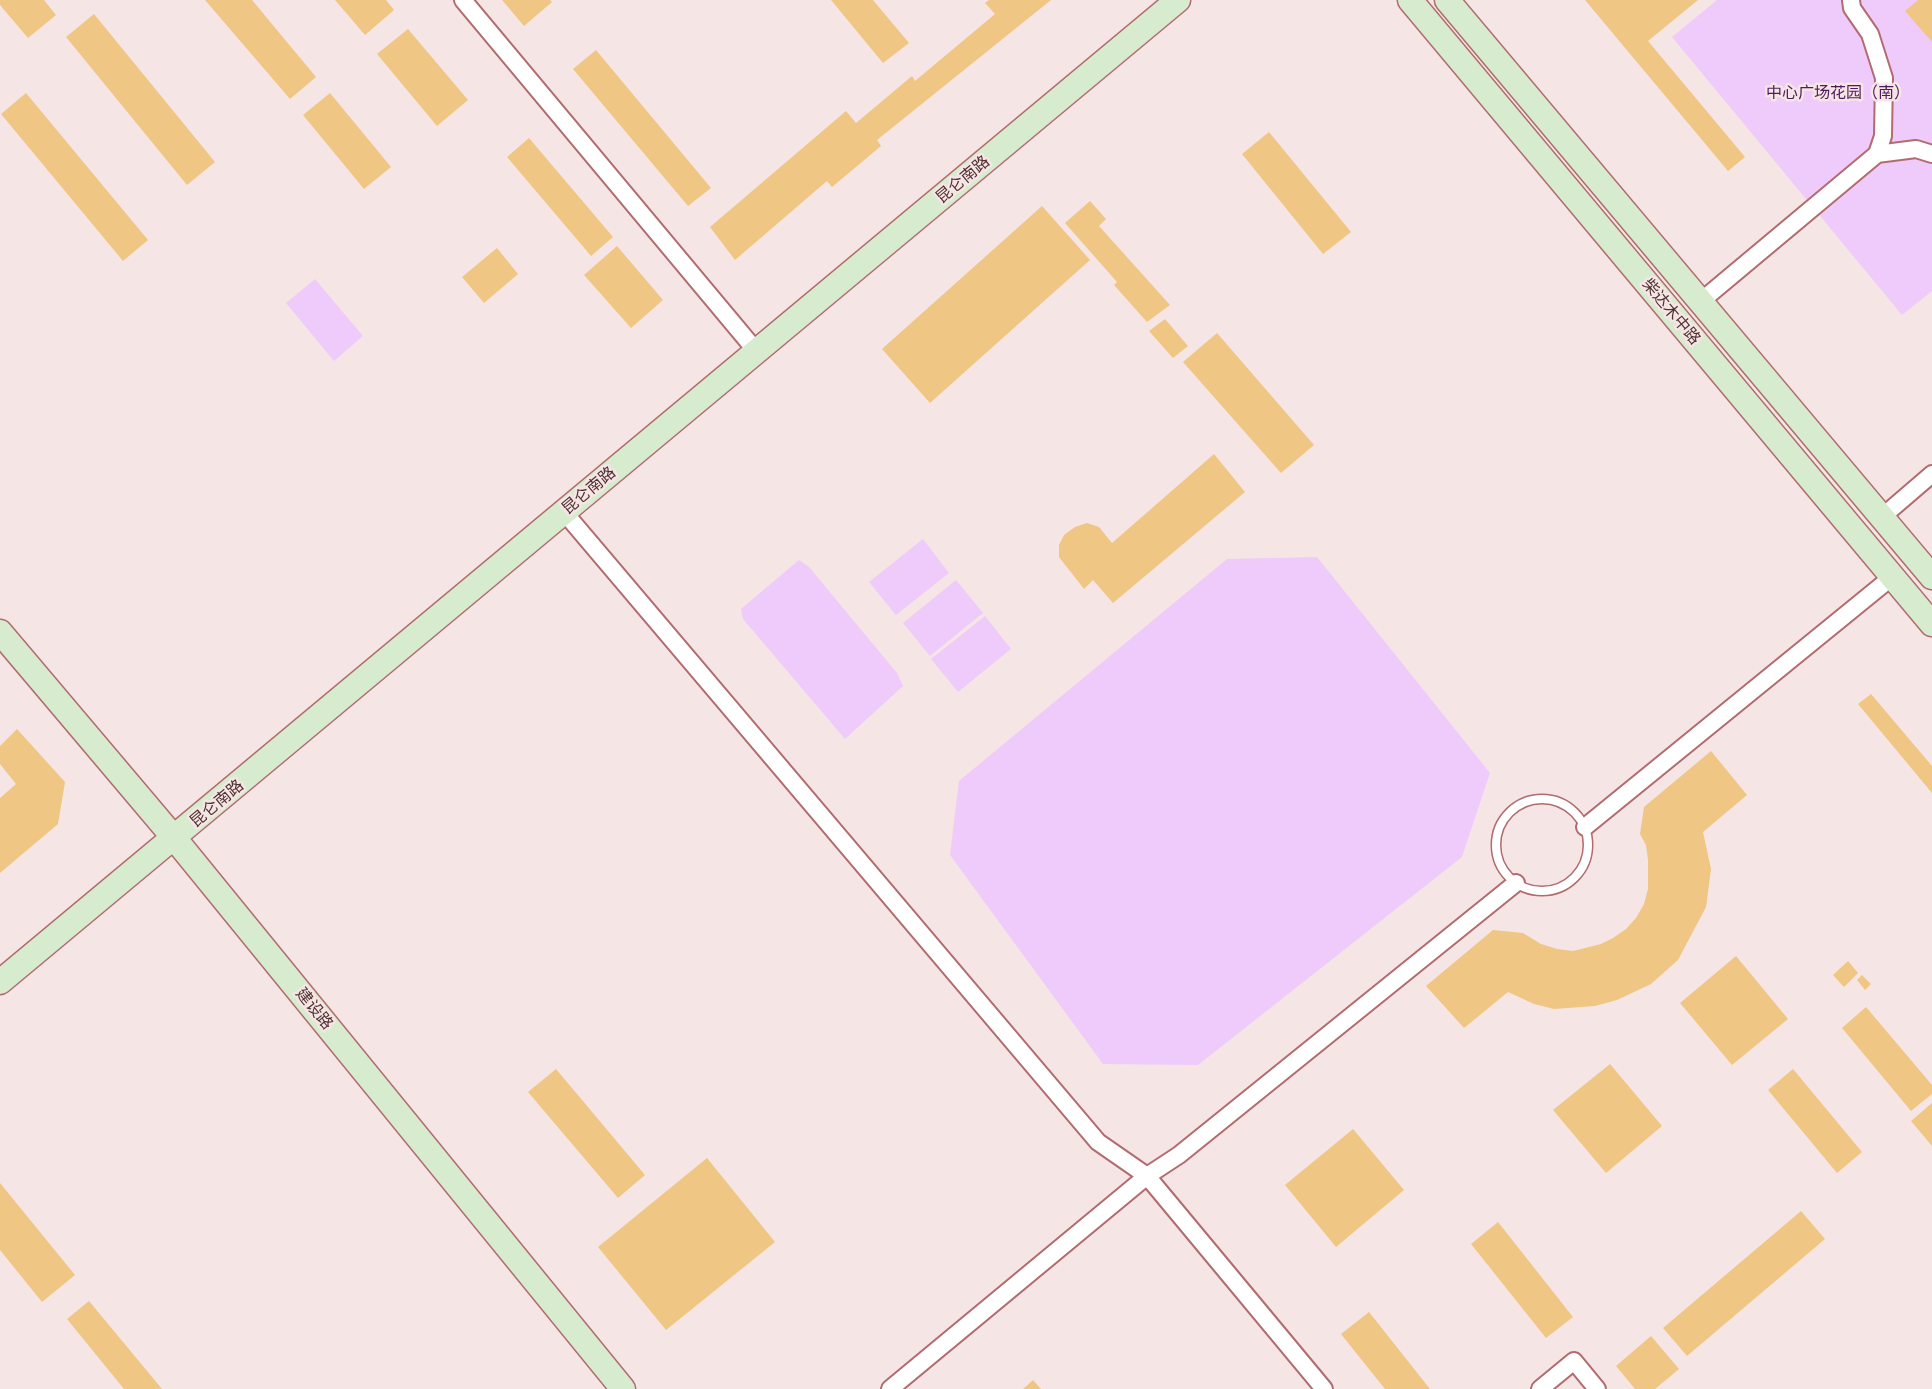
<!DOCTYPE html>
<html>
<head>
<meta charset="utf-8">
<style>
	body { margin:0 }
	canvas { display:block; background:#f5e5e4 }
</style>
</head>
<body>
<canvas width="1932" height="1389"></canvas>
<script>
const ctx = document.querySelector('canvas').getContext('2d');
ctx.lineJoin = 'round';
function fillPath(path, color) { ctx.fillStyle = color; ctx.fill(path, 'evenodd'); }
const toPath = rows => new Path2D(rows.map(r => 'M' + r).join(''));
function trace(path, color, width, dash) { ctx.strokeStyle = color; ctx.lineWidth = width; ctx.lineCap = dash ? 'butt' : 'round'; ctx.setLineDash(dash || []); ctx.stroke(path); }
function drawText(font, color, halo, rows, align = 'center') {
  ctx.font = font + ' Karla,"Noto Sans SC",sans-serif'; ctx.lineWidth = 5; ctx.setLineDash([]); ctx.textBaseline = 'middle'; ctx.strokeStyle = halo; ctx.fillStyle = color; for (const [text, x, y, turn = 0] of rows) {
    ctx.save(); ctx.translate(x, y); ctx.rotate((+turn || 0) * Math.PI / 180); ctx.textAlign = isNaN(turn) ? turn : align; if (halo) ctx.strokeText(text, 0, 0); ctx.fillText(text, 0, 0); ctx.restore();
  }
}
fillPath(toPath([
	[1717,0,1932,0,1932,291,1902,315,1672,37],
	[315,279,363,336,334,361,286,303],
	[923,539,949,573,896,615,869,582],
	[1317,557,1490,773,1462,857,1198,1065,1103,1064,950,855,959,781,1227,559],
	[799,560,809,567,897,673,903,686,845,739,743,619,741,609],
	[956,580,983,613,930,656,903,623],
	[985,616,1011,649,958,692,931,659]
]), '#efcbfb');
fillPath(toPath([
	[0,0,44,0,56,15,28,38,0,5],
	[205,0,252,0,316,77,290,99],
	[335,0,386,0,394,10,365,35],
	[502,0,550,0,552,2,524,26],
	[831,0,873,0,909,43,883,63],
	[989,0,1051,0,877,140,881,146,832,187,827,181,735,260,710,227,846,111,856,123,912,76,915,81,995,14,985,3],
	[1585,0,1698,0,1648,41,1745,157,1728,171],
	[1918,0,1932,0,1932,42,1905,11],
	[94,14,215,162,187,185,66,37],
	[408,29,468,100,437,126,377,54],
	[596,50,711,188,688,206,573,69],
	[26,93,148,240,123,261,1,114],
	[330,93,391,167,364,189,303,115],
	[1269,132,1351,232,1323,254,1242,154],
	[529,138,613,237,591,256,507,157],
	[1090,201,1106,219,1099,226,1170,305,1147,322,1114,285,1117,282,1065,223],
	[1042,206,1090,260,930,403,882,349],
	[617,246,663,300,631,328,584,275],
	[497,248,518,274,484,303,462,277],
	[1165,319,1188,346,1173,358,1149,331],
	[1217,333,1314,445,1281,473,1183,362],
	[1214,454,1245,492,1113,603,1093,580,1084,589,1059,557,1059,545,1064,535,1075,527,1087,523,1099,527,1112,543],
	[1871,694,1932,766,1932,793,1858,704],
	[17,729,65,782,58,824,0,873,0,798,16,784,0,764,0,746],
	[1711,751,1747,795,1703,832,1711,869,1706,907,1678,960,1651,984,1617,1000,1595,1006,1554,1009,1534,1004,1508,992,1464,1028,1426,986,1493,930,1523,933,1541,944,1557,949,1573,951,1601,944,1613,938,1626,929,1636,918,1644,904,1648,889,1648,860,1646,845,1640,834,1644,807],
	[1736,956,1788,1019,1732,1065,1680,1003],
	[1848,961,1858,973,1844,987,1833,975],
	[1862,975,1871,984,1865,990,1857,980],
	[1866,1007,1932,1085,1932,1094,1911,1111,1842,1028],
	[1610,1064,1662,1126,1606,1173,1553,1110],
	[556,1069,645,1175,618,1198,528,1092],
	[1793,1069,1862,1152,1837,1173,1768,1090],
	[1932,1103,1932,1146,1911,1121],
	[1353,1129,1404,1190,1336,1247,1285,1185],
	[707,1158,775,1242,666,1330,598,1247],
	[0,1183,75,1275,42,1302,0,1250],
	[1801,1211,1825,1239,1687,1356,1663,1328],
	[1498,1222,1573,1317,1546,1338,1471,1244],
	[89,1301,162,1389,124,1389,67,1319],
	[1369,1312,1430,1389,1385,1389,1341,1334],
	[1651,1336,1679,1369,1655,1389,1635,1389,1616,1366],
	[1033,1380,1041,1389,1023,1389]
]), '#f0c684');
const lane = toPath([
	'1496 845a46 46 0 1 1 92 0a46 46 0 1 1-92 0Z'
]);
const street = toPath([
	[463,0,757,352],
	[1877,154,1916,149,1932,154],
	[1700,302,1877,154,1883,136,1884,78,1870,34,1852,8,1851,0],
	[564,512,1098,1142,1147,1176,1324,1389],
	[1882,517,1932,474],
	[1585,827,1892,577],
	[890,1389,1147,1176,1179,1155,1516,883],
	[1540,1389,1574,1361,1597,1389]
]);
const secondary = toPath([
	[1410,0,1932,624],
	[1447,0,1932,577],
	[0,632,175,839,623,1389],
	[0,982,1178,0]
]);
trace(lane, '#b26b6e', 11);
trace(street, '#b26b6e', 20);
trace(secondary, '#b26b6e', 27);
trace(lane, '#fff', 8);
trace(street, '#fff', 16);
trace(secondary, '#d7eccf', 24);
drawText('16px', '#511b61', '#f5e5e4', [
	["中心广场花园（南）",1838,93]
]);
drawText('16px', '#4f3031', '#f5e5e4', [
	["昆仑南路",963,180,-40],
	["柴达木中路",1671,312,50],
	["昆仑南路",589,491,-40],
	["昆仑南路",217,804,-40],
	["建设路",314,1009,51]
]);
</script>
</body>
</html>
